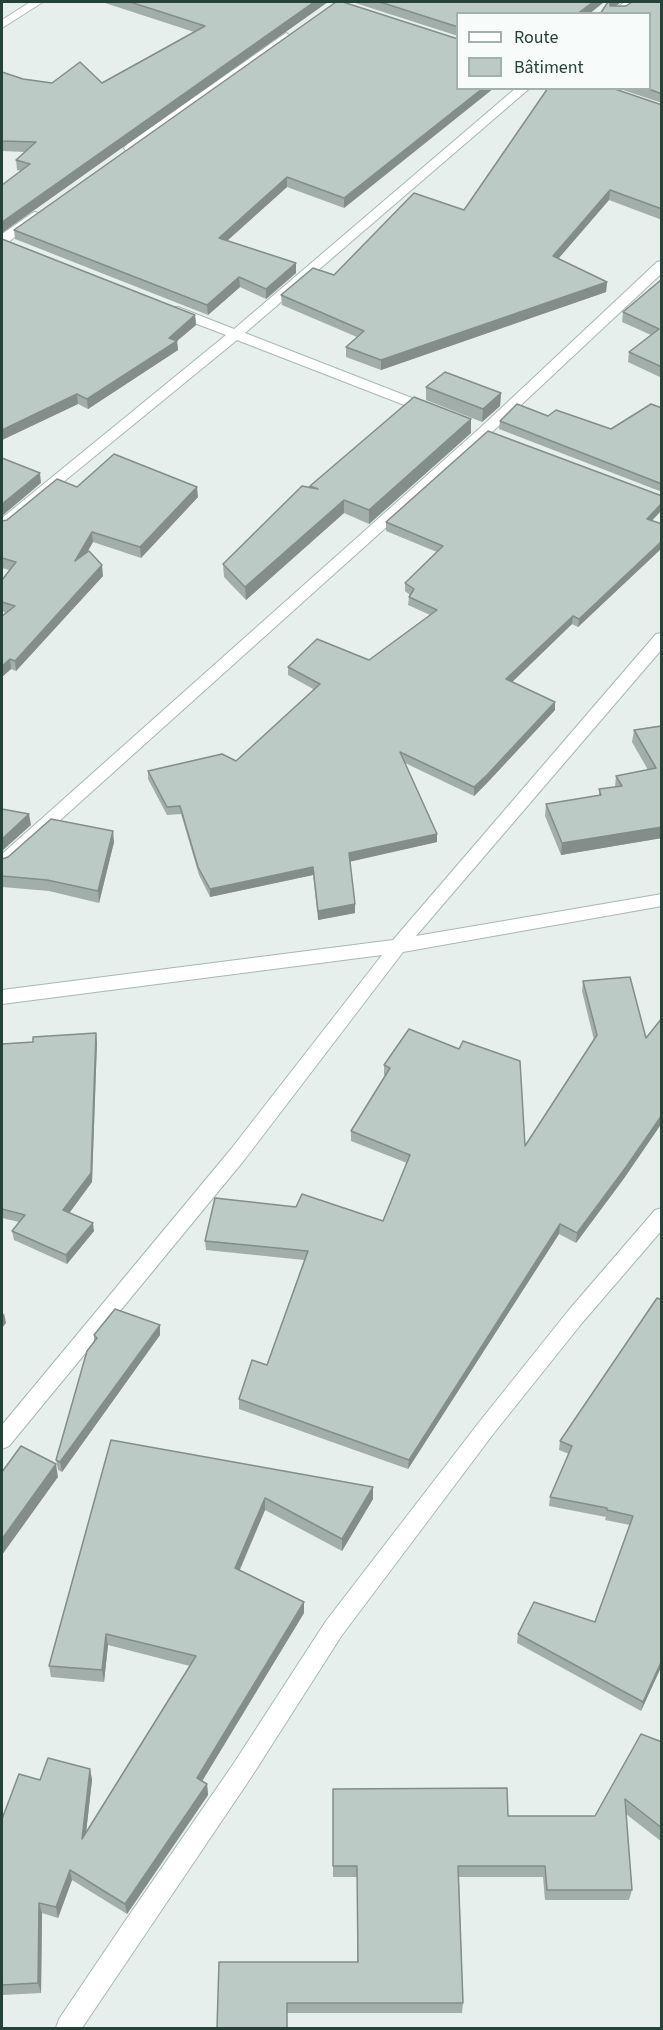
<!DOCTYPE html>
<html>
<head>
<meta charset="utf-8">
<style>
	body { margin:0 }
	#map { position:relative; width:663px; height:2030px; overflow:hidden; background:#e6efeb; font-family:"Source Sans 3",sans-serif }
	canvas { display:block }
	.frame { position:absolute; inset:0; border:3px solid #24423a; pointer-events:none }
	.legend { position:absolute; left:456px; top:12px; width:195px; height:78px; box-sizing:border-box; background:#f7fbf9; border:2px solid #a3b1ad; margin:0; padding:8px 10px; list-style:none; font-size:18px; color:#24423a }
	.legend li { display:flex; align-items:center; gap:12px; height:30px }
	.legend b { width:30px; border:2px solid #a3b1ad }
</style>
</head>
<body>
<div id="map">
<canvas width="663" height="2030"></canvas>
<div class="frame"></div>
<ul class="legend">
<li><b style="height:8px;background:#fff"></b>Route</li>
<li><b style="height:16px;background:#bbcac4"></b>Bâtiment</li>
</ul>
</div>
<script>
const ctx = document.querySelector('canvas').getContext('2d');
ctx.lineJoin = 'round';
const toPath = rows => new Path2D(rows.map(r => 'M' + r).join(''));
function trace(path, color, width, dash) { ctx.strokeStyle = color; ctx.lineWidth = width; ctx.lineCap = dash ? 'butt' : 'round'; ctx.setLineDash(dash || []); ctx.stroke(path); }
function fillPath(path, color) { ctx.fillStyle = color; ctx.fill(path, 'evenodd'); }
const minor = toPath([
	[30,2,43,2,2,28,2,20,30,2],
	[624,2,637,2,624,14,611,14,624,2],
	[286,33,292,37,290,39,134,151,126,151,124,148,126,145,286,33],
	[516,88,530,88,245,333,435,407,437,410,435,413,425,413,237,340,7,528,2,530,2,518,226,335,168,313,166,310,168,307,178,307,234,329,516,88],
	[34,212,39,213,40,216,39,219,7,243,2,244,2,234,34,212],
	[662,261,662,273,490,434,8,867,2,869,2,854,480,428,657,262,662,261],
	[662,633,662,649,416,936,662,894,662,906,403,952,245,1159,9,1446,2,1449,2,1425,231,1149,382,955,2,1004,2,990,393,940,656,634,662,633],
	[662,1208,662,1230,582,1323,494,1433,342,1635,250,1779,82,2028,56,2028,59,2019,119,1930,234,1763,326,1621,480,1421,568,1311,655,1210,662,1208]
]);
trace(minor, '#a8b8b2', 2);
fillPath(minor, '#fff');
fillPath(toPath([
	[102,2,328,2,21,171,17,170,16,160,26,152,2,151,2,72,23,79,52,83,102,83,194,32],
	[352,2,604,2,589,14,458,14,458,36],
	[608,2,621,2,616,6,626,6,662,2,662,103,617,88,650,88,600,14],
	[458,88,494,88,344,208,287,187,227,241,296,273,266,299,240,287,208,315,15,239,14,230],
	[662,105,662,220,609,200,558,259,607,282,606,292,381,370,346,357,346,347,357,337,282,305,281,295,334,275,464,210],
	[662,279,662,378,628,362,629,352,651,335,622,322,623,312],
	[195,315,196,325,177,341,178,350,88,409,78,404,2,440],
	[426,387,501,393,500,406,482,422,426,400],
	[662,408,662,492,499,429,500,421,548,416,611,429],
	[471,433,369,524,344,513,246,600,224,577,223,564,310,488,310,486],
	[77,487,198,497,141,558,93,542,87,553,103,576,16,671,11,669,2,677,6,613,2,611,2,580,9,570,2,568,2,521,7,520],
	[652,521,662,524,662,548,578,627,572,624,512,682,555,702,555,710,487,783,474,796,405,763,437,834,437,842,350,861,355,904,355,913,318,920,313,875,210,897,199,875,181,814,167,815,148,779,148,771,236,761,315,690,288,675,288,667,369,660,430,615,408,605,409,597,410,595,405,591,405,583,437,552,386,531,386,522],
	[662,725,662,838,561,855,545,816,546,804,599,796,599,789,615,787,616,776,648,770,632,742,634,730],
	[114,842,99,903,49,891,2,887,2,859],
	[630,977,625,1177,576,1243,559,1234,408,1469,239,1409,239,1399,267,1365,304,1260,206,1250,205,1241,383,1221,407,1163,351,1141,351,1131,385,1076,384,1075,384,1065,409,1029,525,1146,594,1040,582,991,583,981],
	[97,1042,92,1182,69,1213,94,1231,67,1264,14,1240,12,1231,19,1222,2,1218,2,1044],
	[662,1300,662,1665,641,1711,517,1643,518,1634,595,1622,630,1525,605,1520,606,1517,549,1506,550,1497,569,1454,559,1450,560,1441],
	[160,1325,160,1335,62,1472,58,1470,56,1460,94,1341,94,1335],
	[111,1440,373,1499,342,1551,265,1510,240,1570,304,1602,304,1613,202,1781,207,1784,208,1795,127,1914,72,1880,58,1918,42,1913,41,1993,2,1995,2,1819,40,1780,90,1769,92,1780,86,1833,190,1666,108,1645,104,1682,51,1677,49,1666],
	[662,1742,662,1842,626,1814,632,1890,629,1900,545,1900,543,1877,459,1877,463,2003,462,2013,288,2013,217,2028,357,1962,357,1877,333,1877,333,1789,508,1816,595,1816]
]), '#a1aea9');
fillPath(toPath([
	[314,2,328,2,2,233,2,222],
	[593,2,604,2,589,14,577,14],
	[612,2,621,2,609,12,610,3],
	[483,88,494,88,344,208,344,198],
	[287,177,287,187,219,248,219,238],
	[610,190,609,200,552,266,553,256],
	[296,263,296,273,266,299,266,289],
	[239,277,240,287,208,315,207,305],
	[607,282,606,292,381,370,381,360],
	[195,315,196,325,177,341,178,350,88,409,87,399,169,338],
	[501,393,500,406,482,422,483,409],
	[77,394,78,404,2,440,2,430],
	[471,419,471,433,369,524,369,510],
	[40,473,41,483,2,516,2,504],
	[197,487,198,497,141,558,140,547],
	[344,500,344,513,246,600,245,587],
	[662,503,662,510,646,527,647,519],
	[92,532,93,542,76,571,75,561],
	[662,541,662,548,578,627,579,619],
	[102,565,103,576,16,671,15,661],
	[573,616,572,624,506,688,506,679],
	[10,659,11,669,2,677,2,666],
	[555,702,555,710,487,783,474,796,474,787],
	[29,814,31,825,2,851,2,839],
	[662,827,662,838,561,855,562,843],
	[113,831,114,842,99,903,98,891],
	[437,834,437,842,349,862,349,853],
	[313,867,313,875,210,897,210,889],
	[355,904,355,913,318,920,318,911],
	[96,1033,97,1042,92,1182,65,1219,63,1210],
	[662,1115,662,1123,625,1177,576,1243,577,1233],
	[93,1223,94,1231,67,1264,66,1255],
	[560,1224,559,1234,408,1469,409,1460],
	[4,1313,6,1323,2,1328,2,1317],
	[160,1325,160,1335,62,1472,60,1462],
	[56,1464,58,1477,2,1555,2,1539],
	[373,1487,373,1499,342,1551,342,1539],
	[265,1498,265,1510,235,1580,235,1568],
	[304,1602,304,1613,198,1788,197,1778],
	[106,1634,108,1645,104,1682,102,1670],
	[662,1660,662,1665,641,1711,643,1702],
	[90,1769,92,1780,84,1850,82,1839],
	[207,1784,208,1795,127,1914,125,1904],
	[70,1870,72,1880,58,1918,56,1907],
	[39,1903,42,1913,41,1993,38,1983]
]), '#838d89');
const building = toPath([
	[130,2,314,2,2,222,2,185,30,164,16,160,36,142,2,141,2,72,23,79,52,83,80,62,102,83,205,26,130,2],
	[336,2,343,2,458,39,458,88,483,88,344,198,287,177,219,238,296,263,266,289,239,277,207,305,14,230,336,2],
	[380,2,593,2,577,14,458,14,458,27,380,2],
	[608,2,612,2,610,3,610,6,626,6,632,2,662,2,662,94,646,88,650,88,650,14,600,14,608,2],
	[548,88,612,88,662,105,662,209,610,190,553,256,607,282,381,360,346,347,364,331,281,295,313,268,334,275,414,193,464,210,548,88],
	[2,239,195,315,169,338,177,341,87,399,77,394,2,430,2,239],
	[662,279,662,367,629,352,659,329,623,312,662,279],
	[445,372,501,393,483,409,426,387,445,372],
	[414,397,471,419,369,510,344,500,245,587,223,564,302,486,318,489,310,486,414,397],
	[517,404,548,416,556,410,611,429,651,404,662,408,662,484,500,421,517,404],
	[488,431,662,496,662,503,647,519,662,524,662,541,579,619,573,616,506,679,555,702,487,775,474,787,400,752,437,834,349,853,355,904,318,911,313,867,210,889,198,867,180,806,167,807,148,771,222,754,236,761,320,684,288,667,317,639,369,660,437,610,409,597,414,589,405,583,443,546,386,522,488,431],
	[114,454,197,487,140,547,92,532,75,561,89,551,102,565,15,661,10,659,2,666,2,616,15,606,2,602,2,580,16,562,2,558,2,521,7,520,57,479,77,487,114,454],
	[2,458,40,473,2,504,2,458],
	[662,726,662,827,562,843,546,804,601,795,599,789,622,786,616,776,656,768,634,730,662,726],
	[2,809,29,814,2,839,2,809],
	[51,819,113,831,98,891,47,880,2,876,2,859,8,857,51,819],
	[630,977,646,1038,662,1018,662,1115,626,1167,577,1233,560,1224,409,1460,239,1399,252,1360,267,1365,308,1251,205,1241,215,1198,296,1207,302,1194,383,1221,410,1155,351,1131,390,1068,384,1065,409,1029,459,1049,463,1041,520,1061,525,1146,597,1035,583,981,630,977],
	[96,1033,91,1173,63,1210,93,1223,66,1255,12,1231,25,1215,2,1209,2,1044,33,1042,33,1037,96,1033],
	[657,1298,662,1300,662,1660,643,1702,518,1634,534,1602,595,1622,633,1516,607,1510,607,1508,550,1497,572,1446,560,1441,657,1298],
	[115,1309,160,1325,60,1462,56,1460,87,1351,97,1338,94,1335,115,1309],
	[111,1440,373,1487,342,1539,265,1498,235,1568,304,1602,197,1778,207,1784,125,1904,70,1870,56,1907,39,1903,38,1983,2,1985,2,1819,19,1774,40,1780,48,1758,90,1769,82,1839,196,1656,106,1634,102,1670,49,1666,111,1440],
	[21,1446,56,1464,2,1539,2,1472,21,1446],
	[641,1734,662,1742,662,1828,625,1799,632,1890,547,1890,545,1866,458,1866,463,2003,287,2003,287,2028,217,2028,219,1962,358,1962,357,1866,333,1866,333,1789,507,1788,508,1816,595,1816,641,1734]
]);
fillPath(building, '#bbcac4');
trace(building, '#838d89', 1.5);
</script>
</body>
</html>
